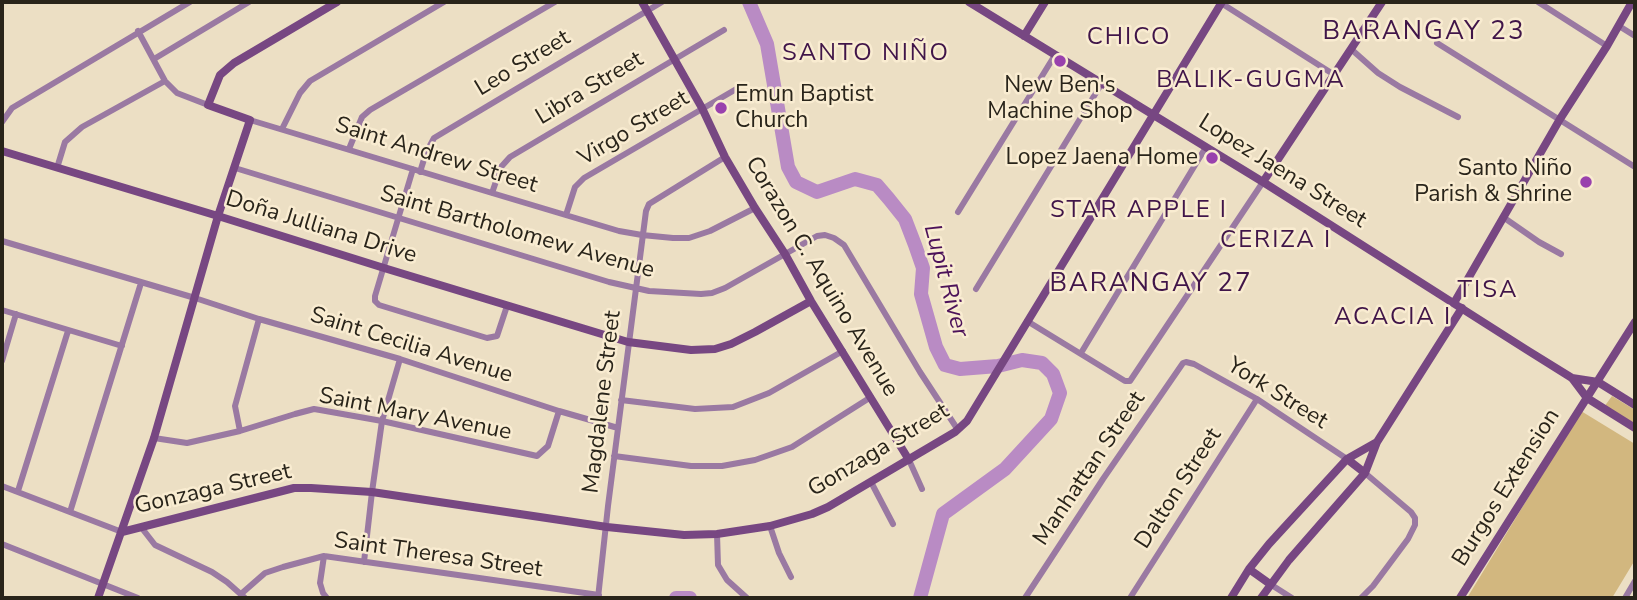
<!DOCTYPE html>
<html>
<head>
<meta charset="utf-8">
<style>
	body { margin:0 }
	#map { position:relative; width:1637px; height:600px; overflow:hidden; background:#ecdfc4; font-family:"Nunito Sans",sans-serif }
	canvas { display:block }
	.frame { position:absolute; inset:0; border:4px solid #29241a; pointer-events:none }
</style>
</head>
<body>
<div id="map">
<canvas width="1637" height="600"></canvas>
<div class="frame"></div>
</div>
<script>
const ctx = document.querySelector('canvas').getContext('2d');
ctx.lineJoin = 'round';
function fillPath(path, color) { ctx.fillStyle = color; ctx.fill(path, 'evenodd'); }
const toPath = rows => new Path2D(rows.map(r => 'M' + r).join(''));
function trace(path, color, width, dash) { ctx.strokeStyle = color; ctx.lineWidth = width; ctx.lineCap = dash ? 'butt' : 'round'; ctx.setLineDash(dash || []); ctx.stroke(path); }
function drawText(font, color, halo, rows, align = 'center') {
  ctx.font = font + ' "Nunito Sans",sans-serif'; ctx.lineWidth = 5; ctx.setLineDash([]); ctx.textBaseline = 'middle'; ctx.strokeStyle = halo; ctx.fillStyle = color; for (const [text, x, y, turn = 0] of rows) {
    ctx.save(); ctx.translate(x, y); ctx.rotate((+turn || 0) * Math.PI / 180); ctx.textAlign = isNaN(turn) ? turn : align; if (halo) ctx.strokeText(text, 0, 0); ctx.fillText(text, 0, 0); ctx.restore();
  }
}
fillPath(toPath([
	[1612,396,1635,410,1635,426,1604,407],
	[1581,411,1635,444,1635,560,1612,598,1467,598]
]), '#d2b77f');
trace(toPath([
	[749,2,767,44,788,167,796,182,817,192,855,179,877,185,889,199,905,219,915,245,923,268,921,294,936,347,945,365,960,369,998,366,1022,360,1042,363,1053,374,1060,393,1051,419,1005,469,943,514,920,598],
	[676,598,690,598]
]), '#b98bc4', 14);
trace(toPath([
	[1538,2,1607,46],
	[1221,3,1333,74],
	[1619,26,1635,36],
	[138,31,165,81,177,93,208,105],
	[1437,43,1635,167],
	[1351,49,1378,73,1400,87,1458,117],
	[154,59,249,2],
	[250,120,492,193,619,231,642,235,673,238,689,238,710,231,755,208],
	[2,122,12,108,190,2],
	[282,129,300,93,310,81,444,2],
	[349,149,362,117,370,110,555,2],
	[57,168,65,142,82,127,165,81],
	[235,168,609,282,649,291,701,294,712,293,725,288,817,236,825,235,834,238,844,245,920,372,958,430],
	[413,169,375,296,375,301,379,305,487,338,497,336,507,306],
	[420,172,426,153,434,138,662,2],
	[492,193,501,167,510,157,724,30],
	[958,212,1055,55],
	[566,215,575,187,584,178,738,88],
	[1503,217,1539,242,1561,254],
	[2,241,195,298,259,319,400,359,559,411,618,428],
	[976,289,1102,83],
	[2,310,122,346],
	[1027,321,1125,381,1130,381,1263,182],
	[1081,353,1206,147],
	[2,361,16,314],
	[621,400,695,409,733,407,769,393,843,351],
	[240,431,235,406,259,319],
	[154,438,187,443,240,431,295,414,314,409,320,410,382,421,537,456,548,446,559,411],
	[614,456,691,466,722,466,755,460,792,447,871,397],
	[909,460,922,489],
	[871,482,893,524],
	[2,486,122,532],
	[18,491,68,331],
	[70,512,141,283],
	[770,526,779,553,791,577],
	[141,527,155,545,212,572,227,582,245,598],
	[717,534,718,565,727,580,747,598],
	[2,544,138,598],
	[324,556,320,583,323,593,327,598],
	[364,562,372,492,382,421,400,359],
	[1270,584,1292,598],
	[241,594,265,573,283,567,324,556,599,595],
	[598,598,608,506,646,211,649,204,725,157],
	[1025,598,1103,479,1183,363,1186,362,1194,364,1257,399,1347,459],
	[1130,598,1257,399],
	[1361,598,1373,586,1408,539,1415,525,1415,518,1411,512,1365,473],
	[1625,598,1635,581]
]), '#9a79a2', 6);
trace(toPath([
	[642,2,702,108,725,157,755,208,785,254,811,301,909,460],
	[969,2,1263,182,1527,350,1572,378,1587,398,1635,428],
	[1024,36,1045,2],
	[2,151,218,216,384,268,628,342,691,350,715,349,731,344,755,332,811,301],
	[1263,182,1382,2],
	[1454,303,1560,119,1607,46,1632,2],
	[1572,378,1598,382,1635,405],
	[1347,459,1365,473],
	[122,532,294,488,311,488,372,492,607,527,684,535,717,534,770,526,812,514,828,507,955,432,967,421,1222,2],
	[1249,569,1270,584],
	[98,598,154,438,218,216,250,120,208,105,220,75,234,63,337,2],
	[1231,598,1249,569,1269,544,1347,459,1377,442],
	[1261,598,1289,560,1365,473,1377,442,1462,308],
	[1460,598,1635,322]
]), '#774782', 8);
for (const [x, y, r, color] of [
	[1060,61,7,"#9941ad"],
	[721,108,7,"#9941ad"],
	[1212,158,7,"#9941ad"],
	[1586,182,7,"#9941ad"]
]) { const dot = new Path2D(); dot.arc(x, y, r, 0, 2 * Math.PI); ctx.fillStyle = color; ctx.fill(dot); trace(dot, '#f9ecd1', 2.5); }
drawText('23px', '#29241a', '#f9ecd1', [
	["Leo Street",523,64,-31],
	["Libra Street",590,89,-31],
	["Virgo Street",634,129,-31],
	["Saint Andrew Street",436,156,17],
	["Lopez Jaena Street",1282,172,32],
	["Doña Julliana Drive",321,228,17],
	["Saint Bartholomew Avenue",517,233,16],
	["Corazon C. Aquino Avenue",821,277,59],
	["Saint Cecilia Avenue",411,346,17],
	["York Street",1277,394,32],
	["Magdalene Street",603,402,-83],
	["Saint Mary Avenue",415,415,11],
	["Gonzaga Street",879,451,-31],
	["Manhattan Street",1090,469,-56],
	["Burgos Extension",1507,488,-58],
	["Dalton Street",1179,489,-57],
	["Gonzaga Street",213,490,-13],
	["Saint Theresa Street",438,556,8]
]);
drawText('23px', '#29241a', '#f9ecd1', [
	["New Ben's",1060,86,"center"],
	["Machine Shop",1060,112,"center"],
	["Emun Baptist",735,95,"left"],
	["Church",735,121,"left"],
	["Lopez Jaena Home",1198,158],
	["Santo Niño",1572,169],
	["Parish & Shrine",1572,195]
], 'right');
ctx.letterSpacing = '2px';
drawText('24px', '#401549', '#f9ecd1', [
	["CHICO",1129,38],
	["SANTO NIÑO",866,54],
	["BALIK-GUGMA",1251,81],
	["STAR APPLE I",1139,211],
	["CERIZA I",1276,241],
	["TISA",1488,291],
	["ACACIA I",1393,318]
]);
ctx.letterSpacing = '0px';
drawText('italic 24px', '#4c1259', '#f9ecd1', [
	["Lupit River",945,281,75]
]);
ctx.letterSpacing = '2px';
drawText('26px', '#401549', '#f9ecd1', [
	["BARANGAY 23",1424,33],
	["BARANGAY 27",1151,285]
]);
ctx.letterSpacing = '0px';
</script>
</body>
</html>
